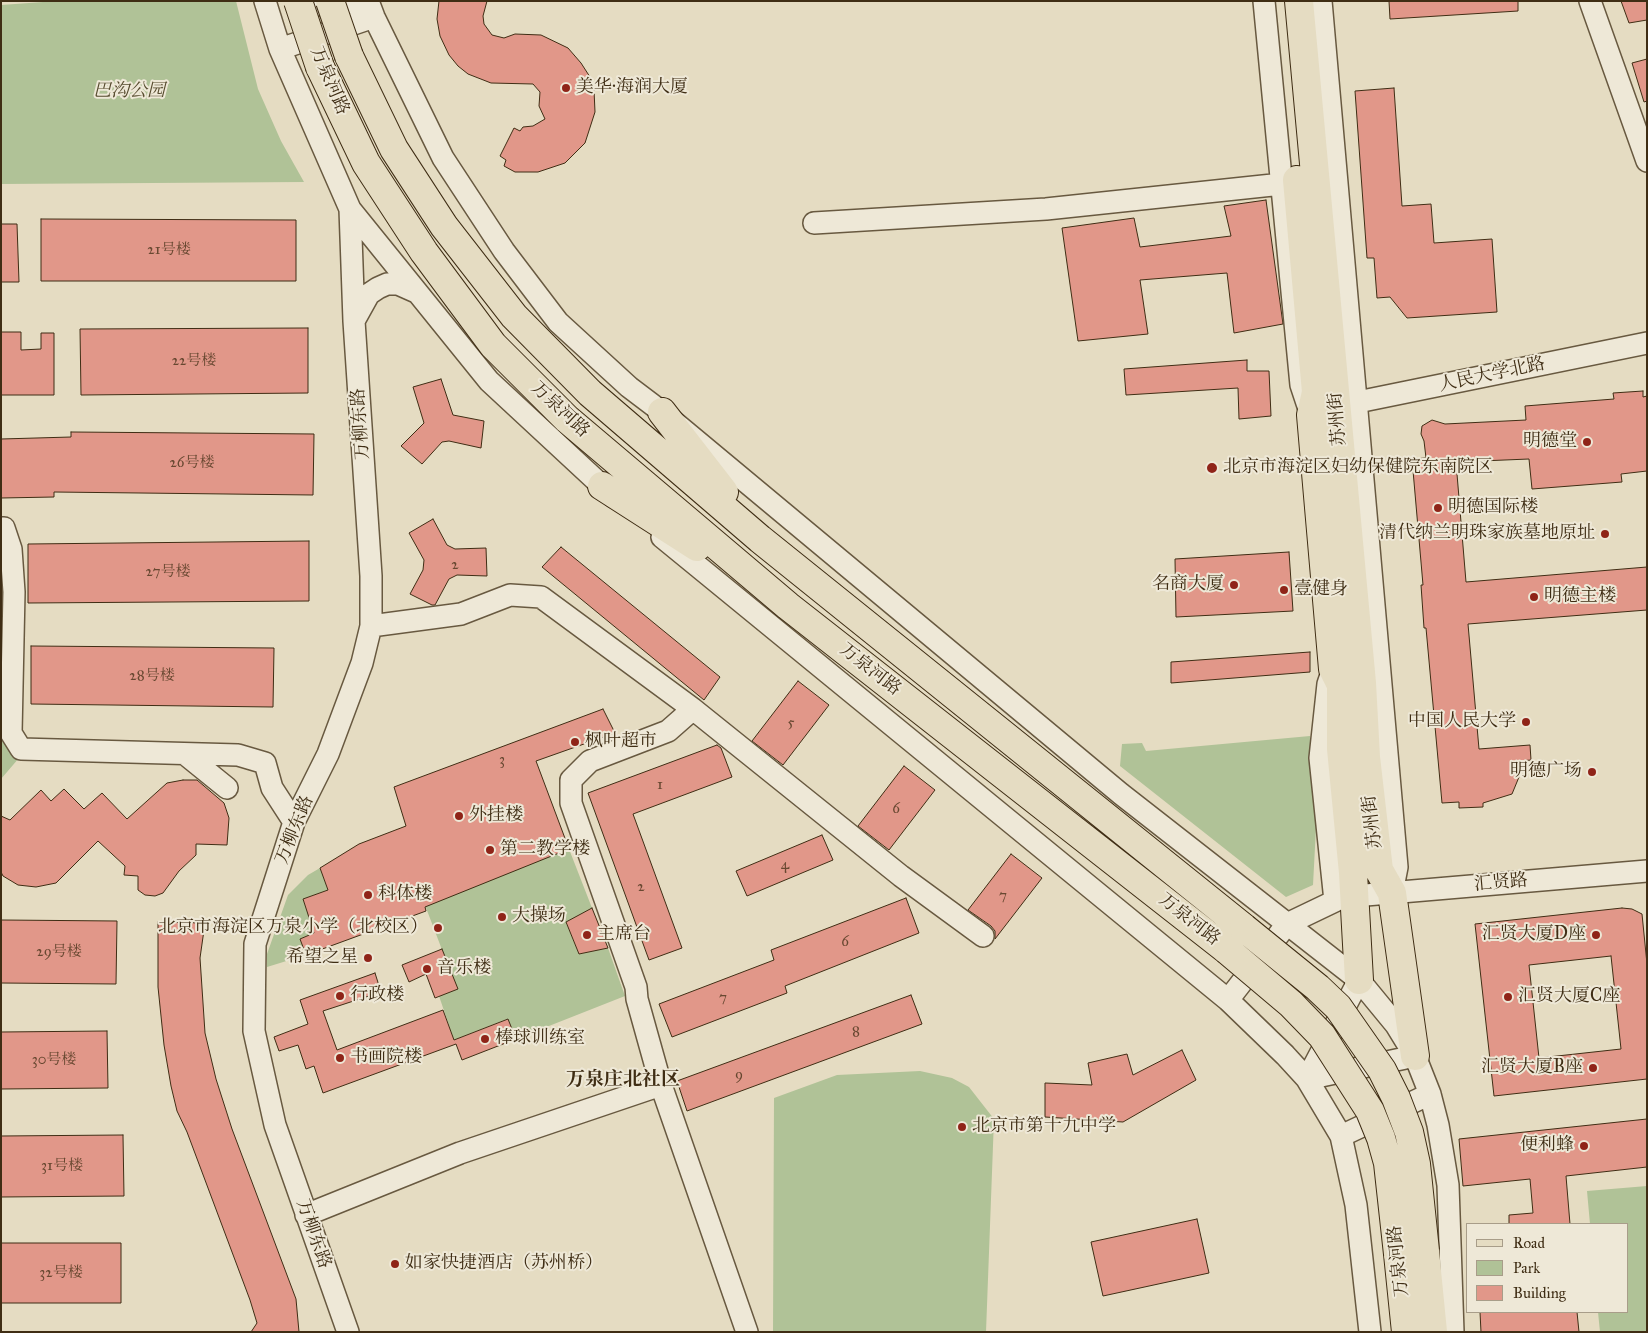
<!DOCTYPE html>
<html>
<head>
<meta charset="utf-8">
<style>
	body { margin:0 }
	#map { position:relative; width:1648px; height:1333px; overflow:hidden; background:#e5dcc2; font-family:"IM FELL Great Primer",serif }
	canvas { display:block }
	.frame { position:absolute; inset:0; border:2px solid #3f2d14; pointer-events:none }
	.legend { position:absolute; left:1466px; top:1223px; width:162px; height:90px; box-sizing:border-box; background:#eee8d7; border:1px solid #a89d89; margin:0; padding:6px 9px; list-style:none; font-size:15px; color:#3f2d14 }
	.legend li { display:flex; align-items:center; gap:10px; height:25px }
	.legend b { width:25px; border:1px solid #a89d89 }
</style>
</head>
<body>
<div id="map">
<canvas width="1648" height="1333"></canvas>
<div class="frame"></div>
<ul class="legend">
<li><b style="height:6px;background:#e5dcc2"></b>Road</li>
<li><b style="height:14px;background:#b0c297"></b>Park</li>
<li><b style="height:14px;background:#e19789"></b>Building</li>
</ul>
</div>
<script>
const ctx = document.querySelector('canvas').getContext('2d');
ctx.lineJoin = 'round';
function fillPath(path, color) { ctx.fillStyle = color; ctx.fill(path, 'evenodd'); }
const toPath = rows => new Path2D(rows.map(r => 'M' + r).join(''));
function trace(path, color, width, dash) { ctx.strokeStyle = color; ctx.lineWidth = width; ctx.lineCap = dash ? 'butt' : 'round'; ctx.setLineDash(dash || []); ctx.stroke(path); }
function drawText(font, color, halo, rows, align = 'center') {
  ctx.font = font + ' "IM FELL Great Primer","Noto Serif SC",serif'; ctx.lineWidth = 4; ctx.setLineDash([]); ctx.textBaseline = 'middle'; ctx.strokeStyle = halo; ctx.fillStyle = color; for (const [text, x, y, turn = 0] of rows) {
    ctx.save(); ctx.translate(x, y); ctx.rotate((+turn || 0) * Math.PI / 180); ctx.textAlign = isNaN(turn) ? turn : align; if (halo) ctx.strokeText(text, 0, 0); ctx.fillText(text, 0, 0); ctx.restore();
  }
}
fillPath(toPath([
	[57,1,236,1,258,89,281,141,304,182,1,184,1,5],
	[1,689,2,738,19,758,1,779],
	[1310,736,1317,809,1313,885,1286,897,1120,766,1122,744,1142,743,1146,751],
	[402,845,569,849,592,908,566,923,579,954,608,948,625,996,516,1039,507,1019,454,1040,439,996,457,989],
	[320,868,328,890,303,899,314,933,300,939,306,955,267,967,267,954,288,895,308,875],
	[920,1071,952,1078,969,1087,994,1119,986,1332,773,1332,774,1098,837,1075],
	[1647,1186,1647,1332,1600,1332,1598,1312,1627,1312,1627,1224,1590,1224,1587,1191]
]), '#b0c297');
const building = toPath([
	[439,1,487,1,483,16,484,24,492,35,504,38,515,34,541,35,568,48,581,63,590,77,594,90,595,112,585,143,565,163,538,172,515,172,504,166,506,160,500,156,514,128,520,131,523,127,533,126,545,119,539,106,540,92,533,84,491,83,468,74,458,66,449,55,440,36,437,19,439,1],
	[1389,1,1518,1,1518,11,1390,19,1389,1],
	[1621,1,1647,1,1647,20,1629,23,1621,1],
	[1647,59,1647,101,1644,102,1632,63,1647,59],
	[1394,88,1402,206,1431,204,1434,243,1492,239,1497,312,1407,318,1390,297,1377,298,1374,258,1367,258,1355,91,1394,88],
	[1266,200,1283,324,1234,333,1227,273,1140,280,1148,334,1078,341,1062,228,1134,218,1140,247,1231,236,1224,206,1266,200],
	[41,219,296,220,296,281,41,281,41,219],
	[1,224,17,224,19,282,1,282,1,224],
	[308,328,308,393,81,395,80,329,308,328],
	[1,332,21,332,21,350,41,349,41,333,54,333,54,395,1,395,1,332],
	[1247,360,1247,371,1269,371,1271,416,1239,419,1238,388,1126,395,1124,369,1247,360],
	[441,379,453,415,484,421,481,448,449,441,442,442,422,464,401,446,424,423,413,387,441,379],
	[1643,391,1643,397,1647,396,1647,471,1621,474,1622,482,1532,489,1529,459,1456,462,1466,582,1647,567,1647,610,1468,624,1479,749,1530,745,1531,760,1520,761,1519,777,1512,794,1483,803,1483,807,1459,808,1459,802,1442,803,1426,628,1424,628,1421,585,1423,585,1412,459,1426,458,1424,441,1421,434,1422,426,1432,420,1445,424,1526,420,1525,406,1614,399,1613,393,1643,391],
	[71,432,314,434,313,495,54,492,54,497,1,498,1,439,71,437,71,432],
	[433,519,447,545,455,549,486,548,487,576,457,575,449,579,435,605,432,605,410,594,423,570,424,560,409,533,433,519],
	[309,541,309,601,28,603,28,544,309,541],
	[561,547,720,677,704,700,542,567,561,547],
	[1289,552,1293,611,1176,617,1175,559,1289,552],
	[31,646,274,648,273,707,31,704,31,646],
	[1310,652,1310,672,1171,683,1171,662,1310,652],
	[798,681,829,705,783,765,752,741,798,681],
	[603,709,615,733,536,761,569,849,425,907,426,911,306,955,300,939,314,933,303,899,328,890,320,868,359,844,406,826,394,787,603,709],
	[717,745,721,748,732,777,633,814,682,948,649,960,588,793,717,745],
	[904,766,935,790,889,850,858,826,904,766],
	[183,780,197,780,224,803,229,818,227,845,196,844,196,855,179,871,163,893,155,896,145,895,138,890,138,876,124,875,125,866,98,841,56,883,36,887,18,885,3,876,1,872,1,816,10,820,41,790,51,801,64,789,84,809,102,793,127,819,167,783,183,780],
	[822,835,833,860,747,896,736,871,822,835],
	[1011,854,1042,878,995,939,995,931,991,926,968,910,1011,854],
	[906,898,919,933,785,986,787,993,672,1037,659,1004,774,960,771,950,906,898],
	[592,908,608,948,579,954,566,922,592,908],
	[1622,908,1632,909,1642,914,1647,964,1647,1079,1494,1096,1475,924,1622,908],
	[1611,956,1621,1049,1539,1058,1529,965,1611,956],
	[1,920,117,921,116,984,1,983,1,920],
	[158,922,205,923,200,958,205,1033,216,1079,232,1129,296,1299,299,1332,251,1332,257,1323,250,1300,187,1132,177,1111,171,1086,164,1045,158,987,158,922],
	[442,949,458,989,435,998,426,974,409,982,402,965,442,949],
	[375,973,381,992,323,1011,337,1050,443,1010,454,1040,508,1019,516,1039,462,1060,456,1044,323,1093,314,1066,306,1069,298,1045,279,1051,274,1037,308,1024,300,1000,375,973],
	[911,995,922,1024,687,1111,677,1081,911,995],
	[107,1031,108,1088,1,1089,1,1032,107,1031],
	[1182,1050,1196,1080,1123,1122,1045,1117,1045,1083,1092,1085,1088,1063,1127,1054,1133,1075,1182,1050],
	[1647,1119,1647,1167,1566,1176,1570,1224,1509,1224,1509,1215,1533,1213,1530,1179,1463,1186,1459,1139,1647,1119],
	[123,1135,124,1196,1,1197,1,1136,123,1135],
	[1197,1219,1209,1273,1103,1296,1091,1242,1197,1219],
	[1,1243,121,1243,121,1303,1,1303,1,1243],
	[1480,1312,1577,1312,1579,1332,1481,1332,1480,1312]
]);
fillPath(building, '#e19789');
trace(building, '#3f2d14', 1);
const minor = toPath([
	[265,1,280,49,350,209,489,381,614,497],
	[314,1,315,5,369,2],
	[368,1,374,17,443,158,504,251,558,322,629,387,662,412,1121,794,1359,980,1396,1025,1415,1056,1430,1094,1438,1125,1448,1185,1453,1332],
	[1264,1,1301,385,1311,415],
	[1321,1,1397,867,1392,893],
	[1590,1,1647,161],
	[280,49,374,17],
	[814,223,1046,209,1282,184],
	[354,321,369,294,378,288,387,284,398,284,416,292],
	[1343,405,1647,343],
	[1,528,4,528,11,549,14,592,11,733,21,749,238,755,265,763,272,788,294,822],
	[662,537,1228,1000,1285,1055,1307,1079,1341,1136,1356,1205,1370,1332],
	[371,626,461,614,510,595,541,597,693,709,901,876,983,936],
	[693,709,668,731,590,761,571,780,571,803,636,987,637,999,661,1085,747,1332],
	[185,754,227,788],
	[1354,896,1647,871],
	[1228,1000,1287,924,1335,901,1320,758,1328,684,1333,669],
	[1307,1079,1359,980],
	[1307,1079,1415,1056],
	[1341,1136,1430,1094],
	[306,1215,460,1153,661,1085],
	[348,1332,275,1125,254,1031,255,944,294,822,328,754,362,663,371,626,371,576,354,321,350,209]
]);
const major = toPath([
	[1299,1,1362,683,1366,757,1379,870,1392,893,1415,1056],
	[1297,180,1316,392,1311,415,1333,669,1341,685,1341,749,1353,873,1359,980]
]);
const highway = toPath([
	[349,56,394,149,444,226,514,316,590,393,760,539,1244,928],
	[320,67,366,163,424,252,493,345,567,419,788,606,1227,950],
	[662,412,724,492],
	[602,486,697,547],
	[1425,1251,1433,1332],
	[1398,1254,1406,1332]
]);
trace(minor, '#685940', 24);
trace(major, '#3f2d14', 30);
trace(highway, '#3f2d14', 30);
trace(minor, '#eee8d7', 21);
trace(major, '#e5dcc2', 28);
trace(highway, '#e5dcc2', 28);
const highwayBridge = toPath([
	[298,1,320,67],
	[330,1,349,56],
	[1244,928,1318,988,1338,1007,1382,1070,1396,1098,1409,1132,1416,1164,1425,1251],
	[1227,950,1291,1004,1322,1036,1370,1111,1381,1138,1388,1163,1398,1254]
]);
trace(highwayBridge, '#3f2d14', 30, []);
trace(highwayBridge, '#e5dcc2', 28);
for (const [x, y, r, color] of [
	[566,88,5,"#8f2418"],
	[1587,442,5,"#8f2418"],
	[1212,468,6,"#8f2418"],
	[1438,508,5,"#8f2418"],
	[1605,534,5,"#8f2418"],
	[1234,585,5,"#8f2418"],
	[1284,590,5,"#8f2418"],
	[1534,597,5,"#8f2418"],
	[1526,722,5,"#8f2418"],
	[575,742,5,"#8f2418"],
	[1592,772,5,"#8f2418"],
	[459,816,5,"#8f2418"],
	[490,850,5,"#8f2418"],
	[368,895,5,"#8f2418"],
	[502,917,5,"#8f2418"],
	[438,928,5,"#8f2418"],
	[587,935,5,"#8f2418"],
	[1596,935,5,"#8f2418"],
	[368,958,5,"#8f2418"],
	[427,969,5,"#8f2418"],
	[340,996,5,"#8f2418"],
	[1508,997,5,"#8f2418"],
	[485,1039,5,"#8f2418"],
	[340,1058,5,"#8f2418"],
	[1593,1068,5,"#8f2418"],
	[962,1127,5,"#8f2418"],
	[1584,1146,5,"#8f2418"],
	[395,1264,5,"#8f2418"]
]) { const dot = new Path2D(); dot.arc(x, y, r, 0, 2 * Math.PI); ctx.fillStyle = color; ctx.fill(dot); trace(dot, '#eee8d7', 2); }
drawText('15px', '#684831', null, [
	["21号楼",169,250],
	["22号楼",194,361],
	["26号楼",192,463],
	["2",455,565],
	["27号楼",168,572],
	["28号楼",152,676],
	["5",791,723],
	["3",502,760],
	["1",660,785],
	["6",896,809],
	["4",785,865],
	["2",641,887],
	["7",1003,896],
	["6",845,942],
	["29号楼",59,952],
	["7",723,998],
	["8",856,1032],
	["30号楼",54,1060],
	["9",739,1075],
	["31号楼",62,1166],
	["32号楼",61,1273]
]);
drawText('18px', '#3f2d14', '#eee8d7', [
	["万泉河路",329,81,67],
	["人民大学北路",1492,375,-12],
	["万泉河路",560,410,43],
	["苏州街",1338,419,-95],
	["万柳东路",361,424,-94],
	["万泉河路",870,670,38],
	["苏州街",1373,822,-97],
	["万柳东路",295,830,-68],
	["汇贤路",1501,883,-5],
	["万泉河路",1189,920,38],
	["万柳东路",313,1234,71],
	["万泉河路",1399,1261,-96]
]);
drawText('18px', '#3f2d14', '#eee8d7', [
	["美华·海润大厦",576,88],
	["明德堂",1577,442,"right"],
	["北京市海淀区妇幼保健院东南院区",1223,468],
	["明德国际楼",1448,508],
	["清代纳兰明珠家族墓地原址",1595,534,"right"],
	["名商大厦",1224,585,"right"],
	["壹健身",1294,590],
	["明德主楼",1544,597],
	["中国人民大学",1516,722,"right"],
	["枫叶超市",585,742],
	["明德广场",1582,772,"right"],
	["外挂楼",469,816],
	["第二教学楼",500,850],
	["科体楼",378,895],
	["大操场",512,917],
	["北京市海淀区万泉小学（北校区）",428,928,"right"],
	["主席台",597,935],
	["汇贤大厦D座",1586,935,"right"],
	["希望之星",358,958,"right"],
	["音乐楼",437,969],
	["行政楼",350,996],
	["汇贤大厦C座",1518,997],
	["棒球训练室",495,1039],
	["书画院楼",350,1058],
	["汇贤大厦B座",1583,1068,"right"],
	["北京市第十九中学",972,1127],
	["便利蜂",1574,1146,"right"],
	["如家快捷酒店（苏州桥）",405,1264]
], 'left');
drawText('italic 18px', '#564b2e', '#eee8d7', [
	["巴沟公园",129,92]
]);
drawText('bold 19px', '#3f2d14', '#eee8d7', [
	["万泉庄北社区",623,1080]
]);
</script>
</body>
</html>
